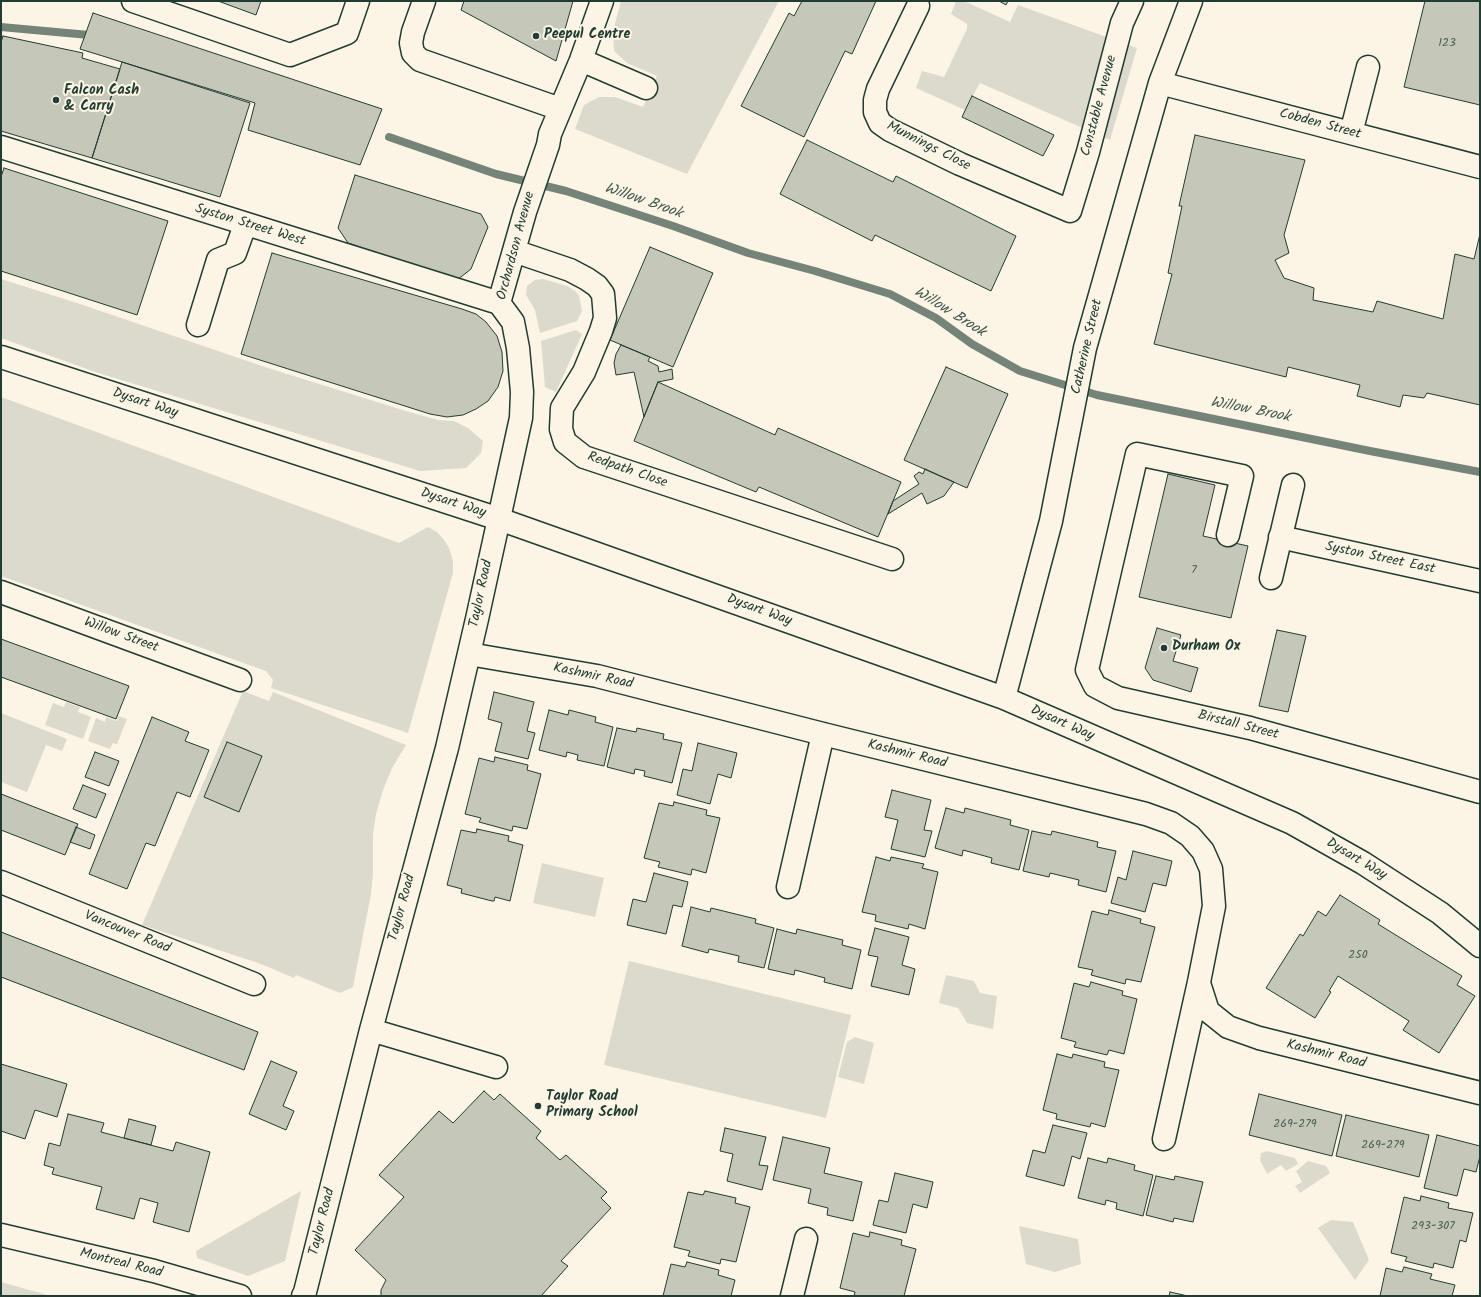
<!DOCTYPE html>
<html>
<head>
<meta charset="utf-8">
<style>
	body { margin:0 }
	#map { position:relative; width:1481px; height:1297px; overflow:hidden; background:#fcf5e5; font-family:Kalam,sans-serif }
	canvas { display:block }
	.frame { position:absolute; inset:0; border:2px solid #1f3d34; pointer-events:none }
</style>
</head>
<body>
<div id="map">
<canvas width="1481" height="1297"></canvas>
<div class="frame"></div>
</div>
<script>
const ctx = document.querySelector('canvas').getContext('2d');
ctx.lineJoin = 'round';
function fillPath(path, color) { ctx.fillStyle = color; ctx.fill(path, 'evenodd'); }
const toPath = rows => new Path2D(rows.map(r => 'M' + r).join(''));
function trace(path, color, width, dash) { ctx.strokeStyle = color; ctx.lineWidth = width; ctx.lineCap = dash ? 'butt' : 'round'; ctx.setLineDash(dash || []); ctx.stroke(path); }
function drawText(font, color, halo, rows, align = 'center') {
  ctx.font = font + ' Kalam,sans-serif'; ctx.lineWidth = 4; ctx.setLineDash([]); ctx.textBaseline = 'middle'; ctx.strokeStyle = halo; ctx.fillStyle = color; for (const [text, x, y, turn = 0] of rows) {
    ctx.save(); ctx.translate(x, y); ctx.rotate((+turn || 0) * Math.PI / 180); ctx.textAlign = isNaN(turn) ? turn : align; if (halo) ctx.strokeText(text, 0, 0); ctx.fillText(text, 0, 0); ctx.restore();
  }
}
fillPath(toPath([
	[621,1,779,1,687,174,575,129,584,105,599,97,615,97,643,107,657,76,627,63,614,51,613,31],
	[956,1,964,1,1010,22,1018,5,1137,48,1110,140,980,83,965,110,916,88,922,71,944,77,967,29,967,24,951,14],
	[1,279,80,304,268,368,409,412,438,420,454,421,468,428,483,441,481,453,466,468,420,471,95,372,1,338],
	[543,279,567,286,575,291,579,296,582,311,577,321,540,333,535,310,526,295,527,286,535,280],
	[576,330,582,334,556,392,545,387,541,341],
	[1,397,399,543,428,527,437,532,444,540,449,548,453,561,453,573,408,733,271,688,273,680,266,671,1,576],
	[243,691,269,701,273,692,406,745,392,768,383,790,376,814,373,834,373,873,371,894,353,987,340,993,296,975,294,978,261,964,142,925],
	[66,702,80,707,78,712,91,717,83,739,45,725,53,703,64,707],
	[1,713,67,739,62,751,46,745,27,792,1,782],
	[118,716,127,719,117,744,113,743,110,749,88,741,96,718,105,722,106,717,117,721],
	[542,863,604,878,595,917,533,903],
	[629,961,851,1015,826,1118,604,1065],
	[946,975,974,981,980,993,997,996,993,1029,967,1023,958,1008,939,1003],
	[855,1037,874,1043,864,1084,838,1077,847,1042],
	[1267,1151,1295,1158,1298,1164,1286,1171,1281,1165,1267,1174,1260,1160,1261,1153],
	[1308,1161,1326,1166,1330,1173,1300,1193,1295,1186,1302,1182,1296,1171],
	[301,1191,285,1261,248,1276,197,1258,196,1251],
	[1331,1220,1353,1222,1369,1260,1355,1280,1318,1228],
	[1019,1226,1078,1239,1081,1264,1055,1272,1026,1264],
	[1,1282,51,1296,1,1296]
]), '#dcdacc');
trace(toPath([
	[1,27,89,35],
	[389,137,496,174,566,191,673,226,748,253,815,271,890,294,936,318,972,344,1020,371,1097,395,1370,451,1480,472]
]), '#758479', 8);
const building = toPath([
	[218,1,261,1,256,15,218,1],
	[464,1,573,1,556,61,461,10,464,1],
	[802,1,876,1,852,54,845,51,804,137,741,106,789,13,794,16,802,1],
	[999,1,1008,1,1006,5,999,1],
	[1425,1,1480,1,1480,105,1404,87,1425,1],
	[93,13,382,109,360,165,248,130,255,103,80,49,93,13],
	[3,36,83,53,82,58,120,69,92,158,1,131,1,42,3,36],
	[122,62,250,103,220,197,92,158,122,62],
	[972,96,1054,135,1043,156,962,117,972,96],
	[1195,135,1305,160,1284,235,1289,253,1275,260,1284,278,1314,288,1313,300,1373,312,1377,301,1443,319,1455,254,1474,259,1480,234,1480,405,1427,393,1424,398,1403,395,1400,407,1357,396,1360,385,1288,367,1286,377,1154,344,1172,274,1168,273,1182,206,1179,206,1195,135],
	[807,140,893,182,896,176,1016,236,991,291,875,235,872,241,780,194,807,140],
	[4,168,168,221,137,315,1,271,1,177,4,168],
	[355,175,481,214,488,227,471,269,457,280,348,243,338,228,355,175],
	[650,247,713,273,673,367,610,340,650,247],
	[272,253,462,309,476,314,486,322,497,336,502,352,503,371,498,387,488,401,476,409,463,415,447,417,430,414,241,354,272,253],
	[621,345,650,357,648,361,658,366,659,372,672,369,673,379,658,382,644,417,634,372,616,375,614,363,616,354,621,345],
	[946,367,1008,394,967,488,904,460,946,367],
	[658,382,775,435,778,428,901,482,878,537,759,487,756,492,634,441,658,382],
	[925,469,954,482,944,496,927,504,922,493,888,514,893,501,919,484,914,476,919,472,923,474,925,469],
	[1168,474,1215,485,1203,536,1248,546,1231,618,1139,597,1168,474],
	[1157,628,1181,635,1173,661,1198,668,1191,692,1153,680,1145,668,1157,628],
	[1277,630,1306,636,1288,712,1259,706,1277,630],
	[1,639,129,686,116,719,1,677,1,639],
	[494,692,534,702,527,731,535,733,528,759,495,751,502,723,488,719,494,692],
	[549,710,568,715,569,710,596,717,595,722,613,727,604,766,577,760,578,755,567,752,566,757,539,750,549,710],
	[152,717,189,732,185,741,209,750,190,797,177,792,155,846,146,843,127,889,89,874,152,717],
	[617,728,636,732,637,728,664,734,663,739,682,743,672,783,644,776,645,771,635,769,634,774,607,767,617,728],
	[227,742,262,756,239,812,204,797,227,742],
	[698,743,737,753,731,778,718,774,710,804,677,795,683,769,692,771,698,743],
	[95,752,119,761,109,786,85,777,95,752],
	[495,757,528,765,527,770,541,774,527,829,513,826,512,831,479,822,481,818,465,814,479,758,494,762,495,757],
	[83,785,106,794,96,818,73,809,83,785],
	[892,790,931,800,924,830,932,831,925,857,891,849,898,820,885,817,892,790],
	[1,794,78,824,65,855,1,830,1,794],
	[674,802,707,810,706,815,720,818,706,873,692,869,691,875,658,867,660,862,644,858,659,803,673,806,674,802],
	[946,808,964,813,965,808,1011,820,1010,825,1029,830,1019,870,991,863,992,858,963,850,962,856,935,848,946,808],
	[76,827,95,835,90,849,70,842,76,827],
	[477,829,509,836,508,841,523,845,510,901,495,897,494,901,492,901,461,893,462,889,447,885,461,830,476,833,477,829],
	[1032,831,1051,835,1052,831,1098,842,1097,847,1116,851,1106,892,1078,885,1079,880,1050,873,1049,877,1023,871,1032,831],
	[1133,851,1172,861,1166,886,1153,883,1145,912,1111,903,1118,877,1126,880,1133,851],
	[876,857,890,861,891,857,924,864,922,868,938,872,925,929,909,924,908,929,875,921,876,915,862,912,876,857],
	[654,873,688,882,682,907,673,905,666,934,627,925,633,899,646,902,654,873],
	[1340,895,1380,920,1378,924,1462,976,1457,985,1475,996,1439,1053,1403,1030,1409,1021,1338,976,1329,991,1331,992,1315,1018,1266,988,1300,934,1303,936,1318,911,1326,916,1340,895],
	[691,907,710,912,711,908,756,919,755,923,774,928,764,968,738,962,739,956,709,949,708,953,682,946,691,907],
	[1109,910,1141,919,1140,923,1155,927,1141,982,1126,979,1125,984,1091,975,1093,970,1078,967,1092,911,1108,915,1109,910],
	[875,928,909,937,902,965,915,969,909,995,871,986,878,957,868,955,875,928],
	[777,929,796,934,797,929,843,940,842,945,861,950,852,989,824,982,825,978,795,970,794,975,768,969,777,929],
	[1,932,258,1032,244,1070,1,977,1,932],
	[1091,982,1123,991,1122,995,1137,999,1124,1054,1109,1050,1107,1055,1074,1047,1076,1042,1061,1038,1074,983,1089,987,1091,982],
	[1057,1054,1072,1058,1073,1054,1105,1062,1104,1067,1119,1070,1105,1127,1091,1123,1090,1127,1056,1119,1057,1114,1043,1110,1057,1054],
	[271,1061,297,1072,283,1106,294,1111,286,1130,249,1114,271,1061],
	[1,1064,67,1084,57,1117,35,1110,25,1139,1,1131,1,1064],
	[484,1091,494,1100,500,1094,541,1131,536,1138,560,1160,566,1155,607,1192,601,1198,611,1208,561,1261,568,1266,541,1296,381,1296,381,1290,386,1280,355,1250,404,1197,379,1175,439,1111,453,1123,484,1091],
	[1259,1094,1342,1115,1332,1156,1249,1135,1259,1094],
	[68,1114,104,1123,101,1132,173,1151,176,1142,210,1152,189,1232,153,1222,158,1203,140,1198,134,1219,96,1209,102,1187,52,1174,54,1168,44,1165,49,1143,60,1146,68,1114],
	[1346,1115,1429,1135,1419,1177,1336,1156,1346,1115],
	[129,1119,156,1126,151,1145,124,1138,129,1119],
	[1053,1125,1087,1133,1080,1159,1072,1156,1064,1186,1026,1176,1033,1150,1045,1153,1053,1125],
	[725,1128,766,1137,759,1165,768,1166,762,1190,727,1181,733,1154,720,1151,725,1128],
	[1437,1135,1480,1146,1480,1156,1476,1172,1464,1169,1457,1196,1424,1188,1437,1135],
	[783,1137,830,1148,824,1173,862,1182,853,1221,827,1215,828,1208,808,1203,811,1189,773,1180,783,1137],
	[1088,1158,1107,1163,1108,1158,1135,1165,1134,1170,1153,1175,1143,1216,1116,1209,1117,1203,1106,1200,1105,1205,1078,1198,1088,1158],
	[895,1173,933,1182,927,1208,913,1204,906,1233,873,1225,879,1200,888,1202,895,1173],
	[1156,1176,1174,1180,1175,1176,1203,1182,1193,1222,1174,1218,1173,1222,1146,1215,1156,1176],
	[705,1191,736,1198,735,1203,750,1207,736,1262,721,1259,720,1264,688,1256,690,1251,674,1247,688,1192,703,1195,705,1191],
	[1421,1196,1449,1203,1448,1208,1473,1213,1466,1242,1460,1240,1453,1268,1434,1263,1433,1268,1405,1261,1407,1257,1391,1253,1404,1197,1420,1201,1421,1196],
	[870,1232,902,1240,901,1245,916,1249,904,1296,854,1296,855,1292,840,1288,853,1233,869,1237,870,1232],
	[687,1262,719,1270,718,1275,735,1280,731,1296,663,1296,671,1264,685,1267,687,1262],
	[1404,1267,1432,1274,1430,1279,1455,1285,1452,1296,1380,1296,1386,1268,1402,1272,1404,1267],
	[1170,1292,1188,1296,1169,1296,1170,1292]
]);
fillPath(building, '#c5c7b9');
trace(building, '#1f3d34', 1);
const minor = toPath([
	[133,1,290,55,347,33,358,1],
	[424,1,413,32,411,43,413,53,420,60,560,109],
	[918,6,878,89,875,100,875,112,880,123,890,130,960,164,1070,211,1088,152,1122,23,1132,1],
	[581,60,646,88],
	[1160,83,1480,167],
	[1351,133,1368,67],
	[1,147,499,303],
	[514,251,570,270,587,279,597,286,603,294,605,318,601,331,584,372,562,408,561,429,565,442,584,457,892,559],
	[198,325,218,260,235,253,245,225],
	[1,357,499,519,1004,698,1292,823,1363,863,1440,913,1480,946],
	[1228,535,1242,476,1137,454,1087,670,1095,686,1118,698,1250,728,1480,792],
	[1280,537,1480,581],
	[1271,578,1293,485],
	[1,592,240,680],
	[469,654,597,676,823,734,1146,814,1171,823,1190,836,1203,851,1211,869,1214,906,1199,982,1164,1139],
	[1004,698,1051,521,1085,348,1160,83,1191,1],
	[1,882,254,984],
	[788,887,823,734],
	[1199,983,1208,1011,1228,1027,1259,1038,1480,1093],
	[371,1030,496,1067],
	[1,1235,154,1271,240,1296],
	[303,1296,305,1292,371,1030,447,748,477,619,521,418,522,392,518,348,513,322,499,303,525,212,548,145,550,134,581,60,602,1],
	[792,1296,806,1239]
]);
trace(minor, '#1f3d34', 25);
trace(minor, '#fcf5e5', 22);
for (const [x, y, r, color] of [
	[536,36,4,"#1f3d34"],
	[56,100,4,"#1f3d34"],
	[1164,648,4,"#1f3d34"],
	[538,1106,4,"#1f3d34"]
]) { const dot = new Path2D(); dot.arc(x, y, r, 0, 2 * Math.PI); ctx.fillStyle = color; ctx.fill(dot); trace(dot, '#fcf5e5', 1.5); }
drawText('12px', '#486055', null, [
	["123",1447,44],
	["7",1194,571],
	["250",1358,956],
	["269-279",1295,1125],
	["269-279",1383,1146],
	["293-307",1433,1227]
]);
drawText('bold 14px', '#1f3d34', '#fcf5e5', [
	["Peepul Centre",544,36],
	["Falcon Cash",64,92],
	["& Carry",64,108],
	["Durham Ox",1172,648],
	["Taylor Road",546,1098],
	["Primary School",546,1114]
], 'left');
drawText('14px', '#1f3d34', '#fcf5e5', [
	["Constable Avenue",1100,106,-75],
	["Cobden Street",1320,125,15],
	["Munnings Close",928,147,27],
	["Syston Street West",250,226,17],
	["Orchardson Avenue",517,246,-75],
	["Catherine Street",1088,347,-77],
	["Dysart Way",145,404,18],
	["Redpath Close",627,471,19],
	["Dysart Way",453,504,18],
	["Syston Street East",1380,559,12],
	["Taylor Road",482,594,-78],
	["Dysart Way",759,611,20],
	["Willow Street",121,636,20],
	["Kashmir Road",593,677,12],
	["Dysart Way",1062,724,24],
	["Birstall Street",1238,726,14],
	["Kashmir Road",907,755,14],
	["Dysart Way",1356,860,31],
	["Taylor Road",403,908,-75],
	["Vancouver Road",127,933,22],
	["Kashmir Road",1326,1055,14],
	["Taylor Road",323,1222,-76],
	["Montreal Road",121,1264,14]
]);
drawText('italic 15px', '#435a51', '#fcf5e5', [
	["Willow Brook",643,202,19],
	["Willow Brook",949,313,32],
	["Willow Brook",1250,411,11]
]);
</script>
</body>
</html>
